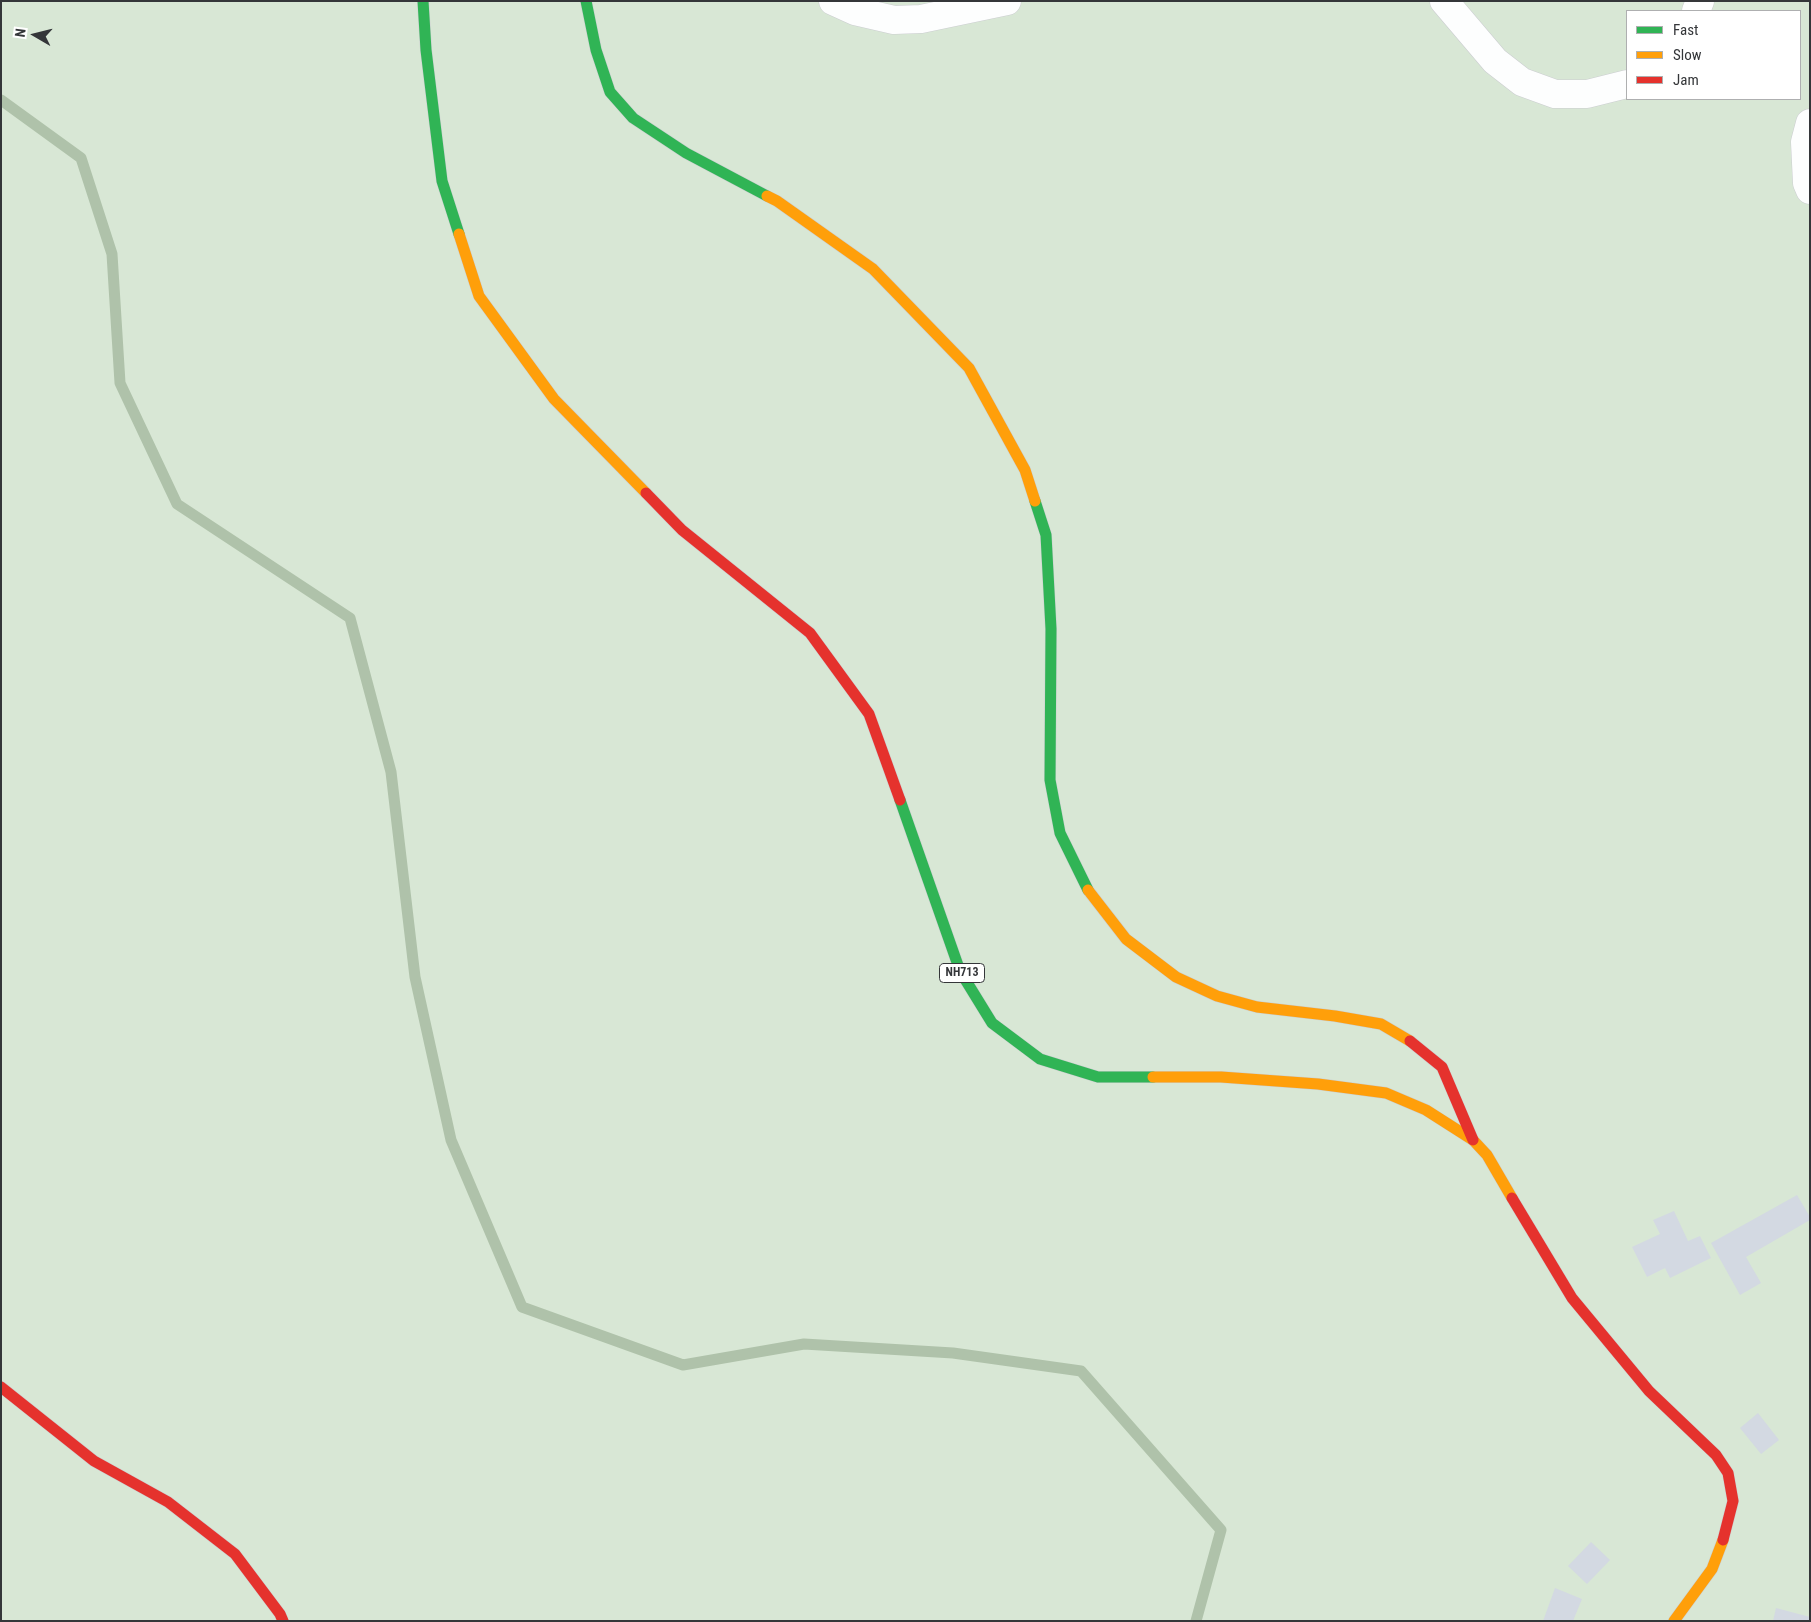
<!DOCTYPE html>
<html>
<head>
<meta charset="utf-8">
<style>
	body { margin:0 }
	#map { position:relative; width:1811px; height:1622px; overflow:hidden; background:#f2f6fa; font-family:"Roboto Condensed",sans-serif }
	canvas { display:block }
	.frame { position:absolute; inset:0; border:2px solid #343639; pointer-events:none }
	.legend { position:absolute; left:1626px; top:10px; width:175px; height:90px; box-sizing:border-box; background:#fff; border:1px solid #aeafb0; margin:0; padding:6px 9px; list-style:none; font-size:15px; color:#343639 }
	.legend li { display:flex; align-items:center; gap:10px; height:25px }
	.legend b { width:25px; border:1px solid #aeafb0 }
	.north { position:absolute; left:10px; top:10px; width:50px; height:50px; -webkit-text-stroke:4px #fff; paint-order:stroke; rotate:278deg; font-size:14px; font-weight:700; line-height:20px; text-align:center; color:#343639 }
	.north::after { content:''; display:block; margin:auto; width:18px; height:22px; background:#343639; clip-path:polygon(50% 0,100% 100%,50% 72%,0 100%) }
</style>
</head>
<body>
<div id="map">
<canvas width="1811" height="1622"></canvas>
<div class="frame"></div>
<ul class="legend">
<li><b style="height:6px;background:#30b455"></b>Fast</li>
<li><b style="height:6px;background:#ff9f0a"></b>Slow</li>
<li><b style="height:6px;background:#e5322d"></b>Jam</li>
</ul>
<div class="north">N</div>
</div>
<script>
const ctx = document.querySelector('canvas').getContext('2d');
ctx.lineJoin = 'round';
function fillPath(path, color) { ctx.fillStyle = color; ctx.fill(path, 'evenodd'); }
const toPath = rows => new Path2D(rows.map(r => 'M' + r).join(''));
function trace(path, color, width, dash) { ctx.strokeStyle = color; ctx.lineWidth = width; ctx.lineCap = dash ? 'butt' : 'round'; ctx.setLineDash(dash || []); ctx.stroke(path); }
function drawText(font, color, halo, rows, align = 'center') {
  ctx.font = font + ' "Roboto Condensed",sans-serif'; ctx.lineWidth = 4; ctx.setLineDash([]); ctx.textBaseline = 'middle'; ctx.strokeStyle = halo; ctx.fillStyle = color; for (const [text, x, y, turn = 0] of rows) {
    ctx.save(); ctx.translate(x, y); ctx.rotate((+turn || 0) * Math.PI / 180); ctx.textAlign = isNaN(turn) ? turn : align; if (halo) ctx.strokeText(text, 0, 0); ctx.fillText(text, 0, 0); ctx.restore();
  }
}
fillPath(toPath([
	[1,1,1810,1,1810,1621,1,1621],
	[1627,11,1800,11,1800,99,1627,99]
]), '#d8e7d5');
trace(toPath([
	[1,100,81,158,112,254,120,383,177,504,350,618,391,772,415,977,451,1140,522,1307,683,1365,804,1344,953,1353,1081,1371,1221,1530,1196,1621]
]), '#afc2aa', 11);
fillPath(toPath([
	[1797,1195,1810,1217,1810,1220,1746,1257,1761,1283,1740,1295,1711,1243],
	[1674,1211,1688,1241,1700,1236,1711,1258,1670,1278,1665,1268,1647,1277,1632,1247,1660,1234,1653,1220],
	[1758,1413,1779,1440,1761,1454,1740,1428],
	[1591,1542,1610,1560,1587,1584,1568,1566],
	[1555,1588,1582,1599,1573,1621,1543,1621],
	[1776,1608,1810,1617,1810,1621,1773,1621]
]), '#d3d9e2');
const street = toPath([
	[833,1,855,11,894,20,921,19,1007,1],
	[1444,1,1495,61,1522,82,1555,94,1587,94,1627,84],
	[1696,11,1700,1],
	[1810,123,1805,142,1807,183,1810,190]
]);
const fast = toPath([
	[423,1,426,50,442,181,459,234],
	[586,1,596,50,610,92,633,118,686,153,767,196],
	[1035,501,1046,535,1051,629,1050,780,1060,833,1088,890],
	[900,800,960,971,992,1023,1040,1059,1098,1077,1153,1077]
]);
const slow = toPath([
	[767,196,777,201,873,269,969,368,1025,470,1035,501],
	[459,234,479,296,554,399,646,493],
	[1088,890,1126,939,1176,977,1217,996,1257,1007,1335,1016,1381,1024,1410,1041],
	[1153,1077,1221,1077,1318,1084,1386,1093,1426,1110,1473,1140,1487,1155,1512,1198],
	[1674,1621,1712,1569,1723,1540]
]);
const jam = toPath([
	[646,493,682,530,810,633,869,714,900,800],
	[1410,1041,1442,1067,1473,1140],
	[1512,1198,1572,1298,1649,1391,1716,1455,1728,1473,1733,1501,1723,1540],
	[1,1387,94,1461,168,1502,235,1554,280,1614,283,1621]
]);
trace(street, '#ccced1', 29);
trace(fast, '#ccced1', 12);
trace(slow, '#ccced1', 12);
trace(jam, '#ccced1', 12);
trace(street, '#fdfefe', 28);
trace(fast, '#30b455', 11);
trace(slow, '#ff9f0a', 11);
trace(jam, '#e5322d', 11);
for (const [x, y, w] of [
	[962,973,45]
]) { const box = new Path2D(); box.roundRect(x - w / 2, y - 9.5, w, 19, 4); ctx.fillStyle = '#fff'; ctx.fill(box); trace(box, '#343639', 1); }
drawText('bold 12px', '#343639', null, [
	["NH713",962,973]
]);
</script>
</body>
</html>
